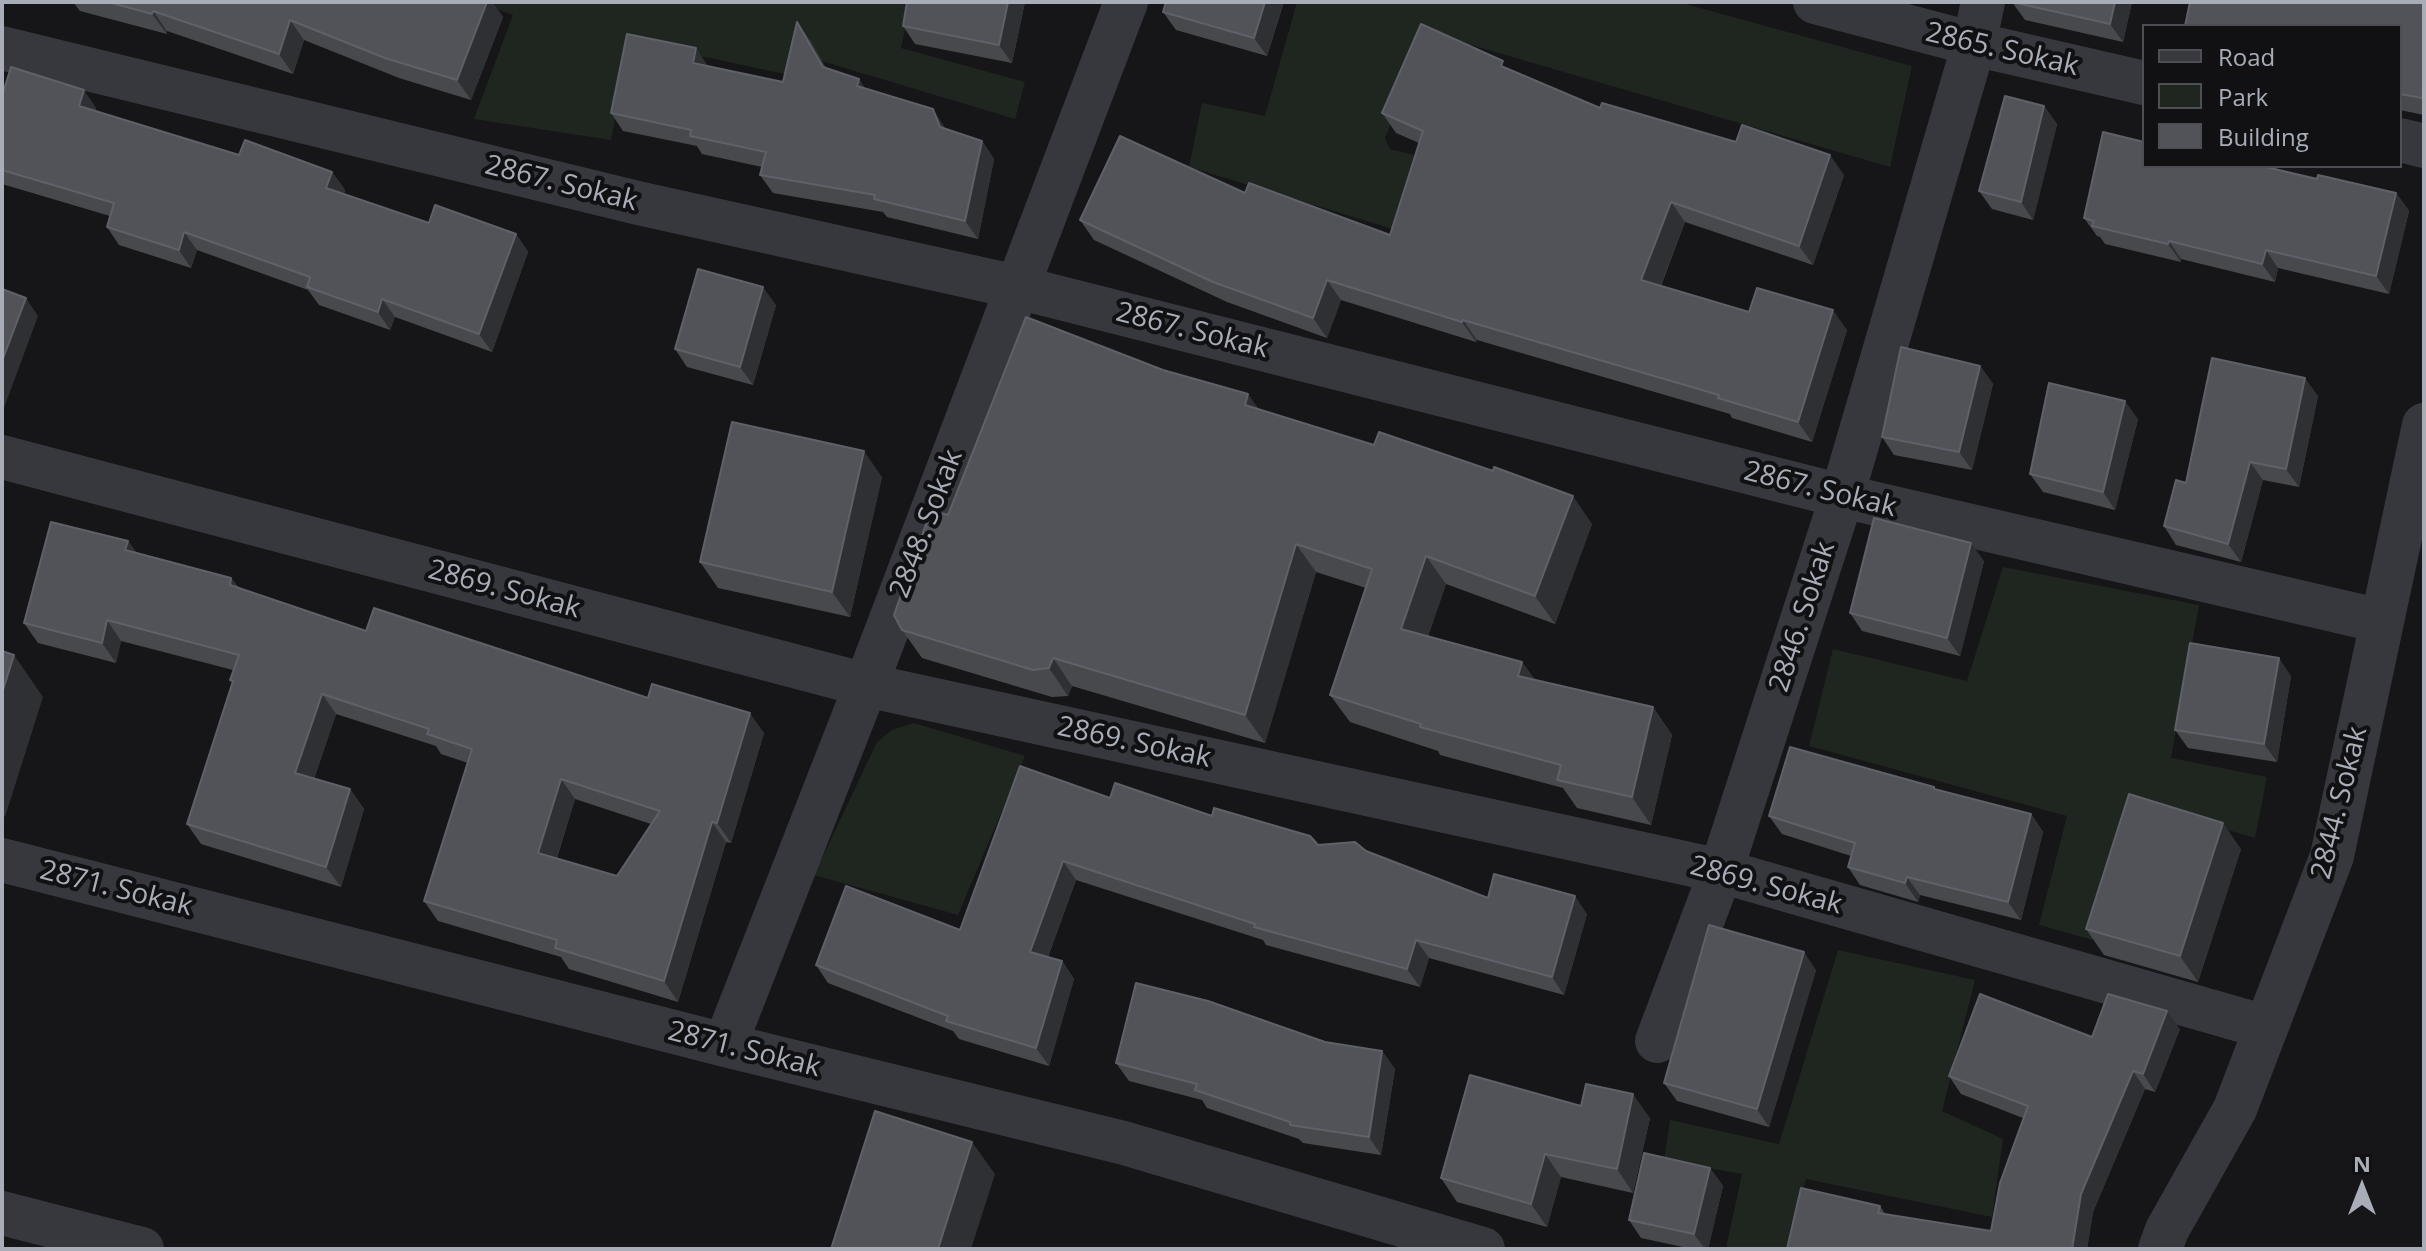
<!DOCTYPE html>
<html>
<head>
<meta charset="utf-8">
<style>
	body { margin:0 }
	#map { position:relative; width:2426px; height:1251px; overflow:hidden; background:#161618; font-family:"Open Sans",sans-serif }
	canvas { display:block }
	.frame { position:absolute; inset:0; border:4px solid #a8adb8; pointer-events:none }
	.legend { position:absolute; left:2142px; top:24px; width:260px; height:144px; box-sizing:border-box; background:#111113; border:2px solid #4d4f55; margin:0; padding:10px 14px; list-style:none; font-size:24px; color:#a8adb8 }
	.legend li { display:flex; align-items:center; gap:16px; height:40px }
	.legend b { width:40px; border:2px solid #4d4f55 }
	.north { position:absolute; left:2322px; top:1147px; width:80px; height:80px; -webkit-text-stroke:6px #111113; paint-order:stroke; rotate:0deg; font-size:22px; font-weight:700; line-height:32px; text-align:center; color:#a8adb8 }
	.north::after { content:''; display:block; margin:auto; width:28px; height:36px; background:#a8adb8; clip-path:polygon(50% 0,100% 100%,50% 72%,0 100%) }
</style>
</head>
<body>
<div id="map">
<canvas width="2426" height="1251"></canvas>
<div class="frame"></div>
<ul class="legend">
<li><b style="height:10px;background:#37383d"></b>Road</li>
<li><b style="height:22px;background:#1e261f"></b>Park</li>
<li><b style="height:22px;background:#525359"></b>Building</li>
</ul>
<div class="north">N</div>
</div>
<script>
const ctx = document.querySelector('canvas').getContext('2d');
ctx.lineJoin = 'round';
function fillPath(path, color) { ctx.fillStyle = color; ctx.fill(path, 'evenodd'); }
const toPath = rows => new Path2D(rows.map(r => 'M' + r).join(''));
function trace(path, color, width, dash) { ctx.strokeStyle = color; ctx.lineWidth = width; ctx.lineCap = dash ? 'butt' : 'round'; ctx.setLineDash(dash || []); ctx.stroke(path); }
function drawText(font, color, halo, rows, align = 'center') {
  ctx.font = font + ' "Open Sans",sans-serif'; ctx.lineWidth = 8; ctx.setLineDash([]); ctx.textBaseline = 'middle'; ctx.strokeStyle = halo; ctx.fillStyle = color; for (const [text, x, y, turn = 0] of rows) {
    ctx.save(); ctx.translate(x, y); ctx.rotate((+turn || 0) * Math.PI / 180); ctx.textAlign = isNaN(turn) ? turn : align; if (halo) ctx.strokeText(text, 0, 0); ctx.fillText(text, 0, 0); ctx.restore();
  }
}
fillPath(toPath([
	[477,2,911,2,901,48,1025,82,1015,119,795,53,789,75,630,41,611,140,474,119,513,15],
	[1297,2,1678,2,1912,66,1890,167,1430,33,1385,138,1390,149,1414,155,1393,229,1189,167,1202,103,1265,116],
	[2003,567,2199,605,2171,758,2267,777,2255,838,2137,803,2093,940,2039,925,2067,816,1809,746,1833,649,1967,681],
	[914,723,1025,756,958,915,814,875,877,742,892,730],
	[1838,950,1975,980,1942,1111,2003,1139,1992,1217,1806,1179,1788,1249,1726,1248,1742,1174,1664,1160,1670,1120,1779,1144]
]), '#1e261f');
trace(toPath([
	[1815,2,1974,44,2144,83],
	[2,48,638,203,1017,287,1842,496,2381,621],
	[2400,140,2424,146],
	[2,457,866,685,1721,871,2265,1027],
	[2,860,725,1045,1124,1143,1483,1249],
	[1657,1041,1721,871,1842,496,1974,44,1983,2],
	[725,1045,866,685,1126,2],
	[2,1213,142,1249],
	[2160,1249,2167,1230,2235,1109,2332,856,2424,425]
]), '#37383d', 44);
fillPath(toPath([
	[73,2,492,2,503,17,471,100,399,78,304,40,293,74,167,31,167,34,80,11],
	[1025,2,1012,63,915,44,903,26],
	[1166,2,1284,2,1267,56,1176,30,1163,12],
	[2012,2,2132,2,2123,42,2025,20],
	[2424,2,2424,115,2400,110,2400,26],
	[810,40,826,68,859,79,865,89,946,129,982,141,994,159,978,239,887,217,883,212,773,193,760,175,762,167,702,154,697,146,623,131,611,113,708,67,783,82],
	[1509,69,1600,108,1844,175,1813,265,1685,222,1661,286,1749,312,1847,330,1812,442,1732,418,1730,414,1477,340,1476,342,1341,300,1327,338,1227,302,1094,240,1080,220,1245,193,1390,235,1419,143,1396,133,1382,113],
	[2,96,96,108,95,111,239,155,332,172,345,190,344,194,429,223,516,234,528,252,492,352,395,317,390,330,319,305,308,290,197,250,191,268,119,245,107,227,110,216,2,184],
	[2044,106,2057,124,2033,220,1992,209,1979,191],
	[2144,166,2317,179,2396,193,2409,211,2389,294,2278,268,2275,282,2181,259,2181,262,2105,244,2100,237,2097,236,2084,218],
	[776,305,753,385,687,367,675,349],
	[1980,366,1993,384,1972,470,1894,455,1882,437],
	[2318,396,2299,487,2263,480,2241,562,2176,545,2164,526,2186,483],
	[1258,409,1592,524,1555,624,1446,584,1428,636,1522,662,1535,680,1653,707,1672,735,1651,825,1577,808,1563,788,1440,755,1438,751,1350,722,1330,695,1366,588,1316,572,1265,743,1072,686,1068,696,1052,697,922,658,902,630,948,515],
	[2138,419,2115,510,2043,492,2030,474],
	[882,477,850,617,718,588,700,562],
	[128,541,136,552,231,578,239,588,366,631,648,698,764,733,731,843,726,842,678,1002,569,969,561,957,438,921,424,901,468,763,441,754,436,746,336,714,314,779,350,789,364,809,341,887,201,844,187,824,233,683,230,680,233,670,121,641,116,663,38,643,24,623],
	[575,799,651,824,617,876,557,858],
	[1984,561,1960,656,1862,631,1850,613],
	[2291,676,2277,762,2188,748,2175,730],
	[1937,790,2031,814,2043,832,2021,920,1920,895,1918,902,1860,885,1848,867,1851,856,1782,834,1769,816],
	[1110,798,1212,816,1318,845,1366,851,1488,898,1587,914,1564,995,1429,958,1420,987,1266,945,1263,940,1076,880,1048,957,1062,961,1074,979,1049,1066,959,1039,953,1031,828,983,816,965,960,930],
	[2241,849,2198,982,2104,955,2086,929],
	[1816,970,1769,1127,1677,1101,1664,1083],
	[2180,1029,2155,1092,2145,1089,2093,1212,2087,1249,1787,1249,1880,1206,1885,1214,1991,1231,2023,1118,1961,1094,1949,1076,2092,1037],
	[1325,1042,1382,1051,1395,1069,1381,1155,1303,1143,1299,1139,1207,1108,1202,1100,1129,1081,1116,1063],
	[1581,1106,1650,1118,1633,1193,1561,1177,1547,1227,1457,1202,1441,1178],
	[1710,1168,1723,1186,1708,1249,1692,1249,1641,1238,1629,1220]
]), '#47494d');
fillPath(toPath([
	[487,2,492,2,503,17,471,100,457,80],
	[1008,2,1025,2,1012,63,999,45],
	[1265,2,1284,2,1267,56,1254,38],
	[2115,2,2132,2,2123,42,2110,24],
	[153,11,167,31,167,34,152,14],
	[290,20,304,40,293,74,279,54],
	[797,22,810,40,835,85,823,67],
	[696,48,708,66,693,63],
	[859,79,871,97,857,86],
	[84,90,96,108,91,124,79,106],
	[2044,106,2057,124,2033,220,2021,202],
	[933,109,945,128,953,145,940,127],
	[982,141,994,159,978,239,965,221],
	[1830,155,1844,175,1813,265,1799,246],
	[332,172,345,190,339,206,326,188],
	[2396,193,2409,211,2389,294,2376,276],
	[1671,202,1685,222,1655,300,1641,280],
	[184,232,197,250,191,268,179,250],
	[516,234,528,252,492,352,479,334],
	[2169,241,2181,259,2181,262,2168,244],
	[2266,250,2278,268,2275,282,2262,264],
	[1327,280,1341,300,1327,338,1313,318],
	[763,287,776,305,753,385,740,367],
	[26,298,38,316,4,408,2,406,2,361],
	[382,299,395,317,390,330,378,312],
	[1833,310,1847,330,1812,442,1798,422],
	[1463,320,1477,340,1476,342,1462,322],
	[1980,366,1993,384,1972,470,1959,452],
	[2305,378,2318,396,2299,487,2286,469],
	[1248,394,1268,422,1245,405],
	[2125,401,2138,419,2115,510,2103,492],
	[864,451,882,477,850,617,832,592],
	[2250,462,2263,480,2241,562,2228,544],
	[1573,496,1592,524,1555,624,1535,596],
	[128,541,142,561,125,550],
	[1971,543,1984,561,1960,656,1947,638],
	[1296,544,1316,572,1265,743,1245,715],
	[1426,556,1446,584,1421,657,1401,629],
	[231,578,245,598,230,585],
	[107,620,121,641,116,663,102,643],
	[14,655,43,697,5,817,2,813,2,693],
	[1053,658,1072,686,1068,696,1049,668],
	[2279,658,2291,676,2277,762,2264,744],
	[1522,662,1542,690,1518,676],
	[322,694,336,714,309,793,295,773],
	[1653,707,1672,735,1651,825,1632,797],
	[750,713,764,733,731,843,717,823],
	[561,779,575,799,552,873,538,853],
	[350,789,364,809,341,887,326,867],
	[2031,814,2043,832,2021,920,2008,902],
	[712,822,726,842,678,1002,664,981],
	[2223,823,2241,849,2198,982,2180,956],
	[1063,861,1076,880,1043,970,1030,952],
	[1907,877,1920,895,1918,902,1905,883],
	[1575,896,1587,914,1564,995,1552,977],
	[1416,940,1429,958,1420,987,1407,969],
	[1804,952,1816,970,1769,1127,1757,1109],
	[1062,961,1074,979,1049,1066,1036,1048],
	[2167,1011,2180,1029,2155,1092,2143,1074],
	[1382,1051,1395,1069,1381,1155,1369,1137],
	[2133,1071,2145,1089,2093,1212,2087,1249,2072,1249,2081,1194],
	[1633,1094,1650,1118,1633,1193,1617,1169],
	[972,1142,995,1174,971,1249,938,1249],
	[1545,1154,1561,1177,1547,1227,1531,1204],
	[1710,1168,1723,1186,1708,1249,1705,1249,1694,1234]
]), '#2f3033');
const building = toPath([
	[108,2,487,2,457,80,385,58,290,20,279,54,153,11,152,14,108,2],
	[907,2,1008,2,999,45,903,26,907,2],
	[1166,2,1265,2,1254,38,1163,12,1166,2],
	[2012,2,2115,2,2110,24,2012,2],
	[2190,2,2424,2,2424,88,2422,98,2400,94,2400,26,2185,26,2190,2],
	[797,22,823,67,859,79,857,86,933,109,940,127,982,141,965,221,874,199,875,195,760,175,766,152,690,136,691,130,611,113,627,34,696,48,693,63,783,82,797,22],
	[1421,24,1503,61,1501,66,1600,108,1602,103,1736,142,1742,125,1830,155,1799,246,1671,202,1641,280,1749,312,1757,288,1833,310,1798,422,1718,398,1719,395,1463,320,1462,322,1327,280,1313,318,1213,282,1080,220,1120,136,1245,193,1249,183,1390,235,1423,131,1382,113,1421,24],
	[11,67,84,90,79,106,239,155,245,140,332,172,326,188,429,223,435,205,516,234,479,334,382,299,378,312,307,287,310,277,184,232,179,250,107,227,114,203,2,170,2,96,11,67],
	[2005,96,2044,106,2021,202,1979,191,2005,96],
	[2103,132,2144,142,2144,166,2262,166,2317,179,2318,175,2396,193,2376,276,2266,250,2262,264,2169,241,2168,244,2092,226,2094,221,2084,218,2103,132],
	[698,269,763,287,740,367,675,349,698,269],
	[2,289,26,298,2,361,2,289],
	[1026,317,1163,370,1248,394,1245,405,1374,445,1379,432,1493,471,1494,467,1573,496,1535,596,1426,556,1401,629,1522,662,1518,676,1653,707,1632,797,1557,780,1561,765,1420,727,1421,724,1330,695,1372,569,1296,544,1245,715,1053,658,1049,668,1033,670,902,630,894,615,926,524,937,512,948,515,1026,317],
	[1901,347,1980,366,1959,452,1882,437,1901,347],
	[2212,358,2305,378,2286,469,2250,462,2228,544,2164,526,2176,480,2186,483,2212,358],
	[2049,383,2125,401,2103,492,2030,474,2049,383],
	[732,422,864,451,832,592,700,562,732,422],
	[1874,518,1971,543,1947,638,1850,613,1874,518],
	[51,522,128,541,125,550,231,578,230,585,366,631,374,608,648,698,652,684,750,713,717,823,712,822,664,981,555,948,557,940,424,901,472,749,427,734,429,729,322,694,295,773,350,789,326,867,187,824,233,681,230,680,239,655,107,620,102,643,24,623,51,522],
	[561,779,660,811,617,876,538,853,561,779],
	[2190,643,2279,658,2264,744,2175,730,2190,643],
	[2,651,14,655,2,693,2,651],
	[1790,747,1934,787,1934,789,2031,814,2008,902,1907,877,1905,883,1848,867,1855,843,1769,816,1790,747],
	[1020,766,1110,798,1115,783,1212,816,1214,808,1310,836,1318,845,1355,842,1366,851,1488,898,1494,874,1575,896,1552,977,1416,940,1407,969,1254,927,1255,924,1063,861,1030,952,1062,961,1036,1048,946,1021,948,1016,816,965,846,886,960,930,1020,766],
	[2129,794,2223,823,2180,956,2086,929,2129,794],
	[1709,925,1804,952,1757,1109,1664,1083,1709,925],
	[1136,983,1208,1001,1325,1042,1382,1051,1369,1137,1290,1125,1290,1122,1195,1090,1197,1084,1116,1063,1136,983],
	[1980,994,2092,1037,2108,994,2167,1011,2143,1074,2133,1071,2081,1194,2072,1249,1787,1249,1801,1188,1880,1206,1878,1213,1991,1231,2000,1183,2028,1106,1949,1076,1980,994],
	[1470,1075,1581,1106,1586,1084,1633,1094,1617,1169,1545,1154,1531,1204,1441,1178,1470,1075],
	[875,1111,972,1142,938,1249,831,1249,875,1111],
	[1644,1153,1710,1168,1694,1234,1629,1220,1644,1153]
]);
fillPath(building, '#525359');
trace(building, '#5f6168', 2);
drawText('28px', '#a8adb8', '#111113', [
	["2865. Sokak",2002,50,13],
	["2867. Sokak",561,184,14],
	["2867. Sokak",1192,331,14],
	["2867. Sokak",1820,490,14],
	["2848. Sokak",927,524,-69],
	["2869. Sokak",504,590,15],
	["2846. Sokak",1803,617,-72],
	["2869. Sokak",1134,743,12],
	["2844. Sokak",2340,803,-76],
	["2869. Sokak",1766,886,15],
	["2871. Sokak",116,889,14],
	["2871. Sokak",744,1050,14]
]);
</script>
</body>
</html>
